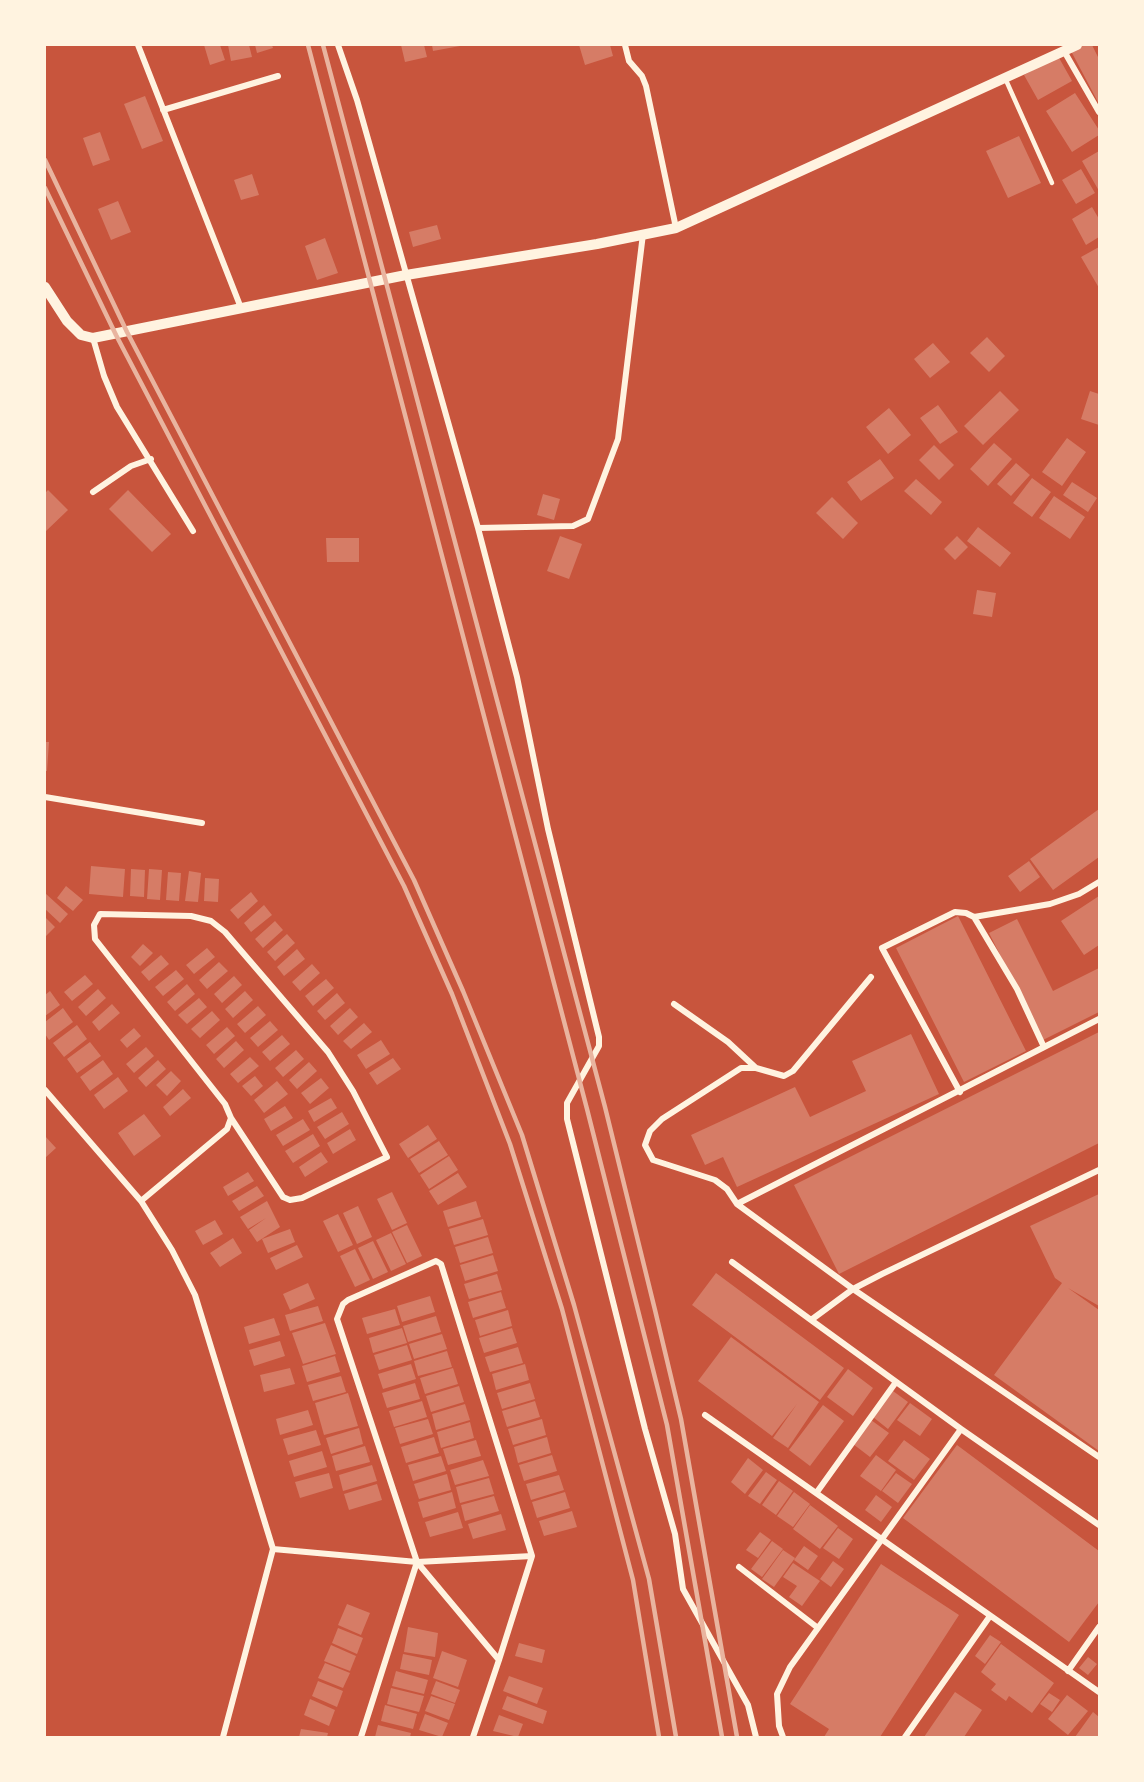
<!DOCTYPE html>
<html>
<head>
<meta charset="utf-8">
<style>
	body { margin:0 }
	#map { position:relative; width:1144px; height:1782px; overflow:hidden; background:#c8553d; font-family:Barlow,sans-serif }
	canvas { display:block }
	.frame { position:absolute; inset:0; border:46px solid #fff3e0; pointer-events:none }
</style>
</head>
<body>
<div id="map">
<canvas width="1144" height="1782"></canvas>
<div class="frame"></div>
</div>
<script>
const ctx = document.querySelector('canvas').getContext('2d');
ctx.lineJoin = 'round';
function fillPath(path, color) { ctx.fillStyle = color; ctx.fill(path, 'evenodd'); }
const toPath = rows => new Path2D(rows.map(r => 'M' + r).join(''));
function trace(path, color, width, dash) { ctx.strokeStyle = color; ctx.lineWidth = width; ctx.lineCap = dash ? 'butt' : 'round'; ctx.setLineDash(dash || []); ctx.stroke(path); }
fillPath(toPath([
	[204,45,220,45,225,60,210,65],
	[228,45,249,45,252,57,231,61],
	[255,45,272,45,273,48,257,53],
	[401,45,424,45,427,57,405,62],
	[432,45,460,45,460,46,433,51],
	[579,45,610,45,613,56,585,65],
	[1083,45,1092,45,1099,59,1099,104,1071,51],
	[1058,56,1072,81,1038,100,1024,75],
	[1075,93,1099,130,1099,135,1072,152,1046,111],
	[145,96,163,141,142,149,124,104],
	[100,132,110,160,93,166,83,138],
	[1019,136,1041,183,1008,198,986,151],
	[1099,151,1099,191,1082,161],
	[1081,169,1095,193,1076,204,1062,180],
	[252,174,259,195,241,200,234,180],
	[118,201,131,232,111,240,98,209],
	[1092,207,1099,219,1099,237,1086,245,1072,219],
	[437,225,441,239,413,247,409,232],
	[325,238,338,273,317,280,305,246],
	[1099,247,1099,288,1081,257],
	[987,337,1005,356,989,372,970,353],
	[933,343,950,362,930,378,914,359],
	[1000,391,1019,410,983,445,964,426],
	[1090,391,1099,394,1099,425,1081,419],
	[938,405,958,432,940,444,920,418],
	[889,408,911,435,888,454,866,427],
	[1067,438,1086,452,1062,486,1042,472],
	[994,443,1012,459,988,486,970,469],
	[934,445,954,465,939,480,919,460],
	[880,459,894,478,861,501,847,482],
	[1016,463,1030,475,1011,496,997,484],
	[1032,478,1051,492,1032,517,1013,503],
	[916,479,942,502,931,515,904,491],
	[1072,482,1097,498,1088,512,1063,495],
	[48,490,68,510,45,532,45,493],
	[128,490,171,534,152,552,109,509],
	[543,494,560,499,554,520,537,515],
	[1054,496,1085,517,1070,539,1039,518],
	[832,497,858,523,843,539,816,513],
	[978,527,1011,553,1000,567,967,541],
	[560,536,582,544,569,579,547,571],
	[957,536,968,547,955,560,944,549],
	[326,538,359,538,359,562,327,562],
	[977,590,996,593,992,617,973,614],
	[45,742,49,742,47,771,45,771],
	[1099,809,1099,857,1053,890,1030,859],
	[1029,861,1040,877,1020,892,1008,876],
	[91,866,125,869,123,897,89,894],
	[131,869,145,870,144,897,130,896],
	[149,869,162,870,160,900,147,899],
	[189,871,201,873,198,902,185,901],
	[168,872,181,873,179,901,166,900],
	[205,878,219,879,218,902,204,901],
	[66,886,83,900,73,911,57,898],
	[251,892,258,901,238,919,230,910],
	[45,893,68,914,60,923,45,909],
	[1099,896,1099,945,1084,955,1061,921],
	[264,905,272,915,251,932,244,923],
	[958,916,1026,1051,964,1082,896,948],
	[45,917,55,927,45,937],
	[1017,919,1053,991,1099,968,1099,1012,1043,1040,989,933],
	[275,921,283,930,263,948,255,939],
	[287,934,295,943,275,961,267,952],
	[143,944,153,953,140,966,131,957],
	[207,948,215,957,194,974,186,965],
	[297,949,305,959,284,976,277,967],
	[161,955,169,964,149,981,141,972],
	[219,962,228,971,207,989,199,980],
	[312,964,320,973,300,991,292,982],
	[176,970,184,979,163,996,155,987],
	[85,975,93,984,72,1001,64,992],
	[234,976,242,985,222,1003,214,994],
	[326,979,334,988,313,1006,305,996],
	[187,984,195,994,175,1011,167,1002],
	[98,989,106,998,86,1016,78,1007],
	[50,991,60,1005,45,1016,45,995],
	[245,991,253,1000,233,1018,225,1009],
	[337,993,345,1003,325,1020,317,1011],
	[199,998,207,1007,187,1024,178,1015],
	[112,1004,120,1013,99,1031,92,1022],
	[258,1006,266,1015,245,1033,237,1024],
	[63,1008,73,1022,49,1040,45,1034,45,1022],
	[350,1008,358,1017,338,1035,330,1026],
	[212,1011,220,1020,200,1038,191,1029],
	[270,1021,278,1030,258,1047,250,1038],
	[364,1023,372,1032,351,1049,343,1041],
	[77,1025,87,1039,64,1057,53,1043],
	[227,1027,235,1036,214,1054,206,1045],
	[134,1028,141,1036,127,1048,120,1040],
	[1099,1032,1099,1143,839,1274,794,1185],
	[911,1034,939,1094,737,1187,723,1157,705,1165,691,1135,795,1087,810,1117,866,1091,852,1061],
	[282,1035,290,1044,270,1061,262,1052],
	[381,1040,390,1054,366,1069,357,1055],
	[236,1041,244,1050,224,1068,216,1059],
	[90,1042,101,1056,77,1073,67,1059],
	[146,1047,154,1056,134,1073,126,1064],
	[296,1050,304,1059,283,1077,275,1068],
	[250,1057,259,1066,238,1083,230,1074],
	[393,1058,401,1069,377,1085,369,1073],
	[103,1060,113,1074,90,1091,80,1077],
	[158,1060,166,1069,146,1087,138,1078],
	[309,1062,317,1071,297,1089,289,1080],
	[171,1071,181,1081,167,1096,156,1085],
	[255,1076,263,1086,251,1096,242,1086],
	[118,1077,128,1091,104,1109,94,1095],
	[321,1078,329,1088,310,1104,301,1093],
	[277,1081,288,1094,264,1113,254,1100],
	[183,1089,191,1098,170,1116,163,1107],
	[331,1098,337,1108,314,1122,308,1111],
	[285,1106,293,1118,271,1131,264,1119],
	[342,1112,349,1124,325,1139,317,1127],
	[144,1114,161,1136,134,1156,118,1133],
	[303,1119,310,1130,283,1146,276,1135],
	[428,1125,437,1139,408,1158,399,1144],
	[350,1129,356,1140,333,1154,327,1143],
	[313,1134,320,1146,293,1163,285,1151],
	[45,1136,56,1148,45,1158],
	[439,1141,448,1155,419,1173,410,1159],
	[321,1152,328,1162,305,1177,299,1167],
	[449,1156,458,1170,429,1189,420,1175],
	[248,1172,254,1181,228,1196,223,1187],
	[458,1173,467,1187,438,1205,429,1191],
	[257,1186,264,1196,239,1211,232,1201],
	[392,1192,407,1223,392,1230,377,1199],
	[1099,1194,1099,1306,1068,1288,1099,1310,1099,1451,994,1375,1062,1283,1055,1278,1030,1226],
	[267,1201,280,1227,257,1242,249,1230,266,1218,248,1229,240,1217],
	[476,1201,481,1217,448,1227,443,1211],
	[358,1206,372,1237,357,1244,343,1213],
	[338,1214,353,1245,338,1252,323,1221],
	[483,1219,488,1235,454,1245,449,1229],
	[215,1220,223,1234,203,1245,195,1231],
	[407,1225,422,1256,407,1263,392,1232],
	[290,1229,295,1242,268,1253,262,1239],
	[391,1233,406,1264,391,1271,376,1240],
	[488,1237,493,1253,460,1263,455,1247],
	[233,1238,242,1253,220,1267,210,1253],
	[373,1241,388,1272,373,1279,358,1248],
	[297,1245,303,1257,276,1270,270,1258],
	[355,1249,370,1280,355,1287,340,1256],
	[493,1255,498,1271,465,1281,460,1265],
	[716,1273,844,1368,820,1400,692,1305],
	[497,1274,502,1290,469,1299,464,1284],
	[308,1283,315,1299,290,1310,283,1294],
	[501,1292,506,1308,473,1318,468,1302],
	[430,1296,435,1312,402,1322,397,1306],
	[318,1306,323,1321,290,1331,285,1315],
	[395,1309,400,1325,367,1334,362,1318],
	[508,1310,512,1326,480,1336,475,1320],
	[436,1316,441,1332,408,1342,403,1326],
	[274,1318,280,1335,249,1344,244,1327],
	[325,1323,336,1354,303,1364,292,1333],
	[402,1328,407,1343,373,1353,369,1338],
	[512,1328,517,1343,484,1353,479,1338],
	[442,1334,447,1349,414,1359,409,1344],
	[731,1337,819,1402,788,1448,773,1438,797,1404,772,1436,698,1381],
	[280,1341,285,1356,254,1366,249,1350],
	[407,1345,412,1360,379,1370,374,1355],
	[518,1347,523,1363,490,1372,485,1357],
	[447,1351,452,1367,418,1376,414,1361],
	[335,1356,340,1372,307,1382,302,1366],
	[411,1364,416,1379,383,1389,378,1374],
	[525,1364,529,1380,496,1390,492,1374],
	[290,1368,295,1384,264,1392,260,1375],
	[453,1368,458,1384,425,1394,420,1378],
	[848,1369,873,1388,853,1416,827,1397],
	[341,1376,346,1392,313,1401,308,1385],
	[415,1383,420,1399,387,1408,382,1393],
	[530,1383,535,1399,502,1409,497,1393],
	[459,1386,464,1402,431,1412,426,1396],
	[893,1391,908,1402,888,1429,873,1417],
	[348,1393,358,1426,324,1435,315,1403],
	[422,1401,427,1417,394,1427,389,1411],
	[535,1401,540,1417,507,1427,502,1411],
	[910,1403,932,1419,920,1436,897,1420],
	[465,1404,470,1420,436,1430,432,1414],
	[823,1405,844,1421,810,1466,789,1450],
	[308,1410,313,1425,280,1435,276,1419],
	[428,1419,433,1434,400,1444,395,1428],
	[542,1419,546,1435,513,1445,508,1429],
	[871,1420,889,1433,870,1457,853,1444],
	[470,1422,474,1438,441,1448,437,1432],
	[359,1428,363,1444,331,1454,326,1438],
	[316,1430,321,1445,288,1455,283,1439],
	[434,1437,439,1453,406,1463,401,1447],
	[547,1437,551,1453,518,1463,514,1447],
	[476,1440,481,1456,448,1465,443,1449],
	[904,1440,930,1459,914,1480,888,1461],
	[957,1445,1099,1551,1099,1602,1069,1642,903,1518],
	[365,1446,370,1462,336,1471,332,1456],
	[322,1451,327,1467,294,1477,289,1461],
	[552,1455,557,1471,524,1481,519,1465],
	[876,1455,896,1470,881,1491,860,1476],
	[441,1456,446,1471,413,1481,408,1465],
	[748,1458,763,1470,745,1494,731,1482],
	[483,1460,489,1476,455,1485,450,1470],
	[372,1465,377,1481,343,1491,339,1475],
	[766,1472,777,1480,760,1504,748,1496],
	[329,1473,333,1488,300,1498,295,1482],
	[896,1473,912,1484,898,1503,882,1491],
	[447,1474,451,1490,419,1499,414,1484],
	[559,1475,564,1490,531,1500,526,1484],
	[489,1478,494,1494,460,1503,456,1487],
	[779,1481,793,1491,776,1515,762,1505],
	[377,1484,382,1500,349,1510,344,1494],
	[452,1492,456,1508,423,1518,418,1502],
	[565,1492,570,1508,537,1518,532,1502],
	[794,1492,810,1504,793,1527,777,1516],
	[876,1495,892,1507,881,1522,865,1510],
	[494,1496,499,1511,465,1521,461,1505],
	[810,1505,838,1526,820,1549,793,1529],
	[572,1511,577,1527,544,1536,539,1521],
	[458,1512,463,1528,430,1537,425,1522],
	[501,1514,506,1530,473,1539,468,1524],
	[838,1528,853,1539,839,1559,823,1548],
	[760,1532,771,1540,758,1558,746,1550],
	[772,1541,783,1549,762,1577,751,1569],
	[804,1546,818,1556,808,1570,794,1560],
	[783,1550,795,1558,774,1587,762,1579],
	[833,1561,844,1569,831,1587,820,1579],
	[793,1563,820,1581,802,1606,789,1597,797,1586,783,1577],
	[881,1564,959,1615,880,1737,824,1737,829,1729,790,1704],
	[347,1604,370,1613,361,1635,338,1625],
	[408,1627,438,1633,435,1657,404,1652],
	[338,1628,363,1638,357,1654,332,1643],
	[990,1635,1001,1642,985,1664,975,1656],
	[519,1643,545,1650,542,1663,515,1656],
	[1001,1644,1054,1683,1032,1713,1009,1696,1006,1701,991,1690,996,1684,981,1672],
	[331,1645,356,1656,350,1671,324,1661],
	[442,1651,467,1660,458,1687,433,1678],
	[403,1654,432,1660,429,1675,400,1669],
	[1088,1657,1097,1664,1088,1675,1079,1668],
	[325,1663,350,1673,343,1688,318,1678],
	[396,1671,428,1680,424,1694,392,1686],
	[509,1676,543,1688,537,1704,503,1691],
	[318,1681,343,1691,337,1707,312,1696],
	[436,1681,460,1690,455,1703,431,1694],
	[391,1688,424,1696,419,1712,387,1704],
	[955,1692,982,1710,964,1737,924,1737],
	[1049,1693,1060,1700,1052,1712,1040,1704],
	[1067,1695,1088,1711,1068,1735,1048,1719],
	[431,1696,455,1704,449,1720,425,1711],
	[507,1696,547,1711,543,1724,502,1709],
	[310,1699,335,1710,329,1726,304,1715],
	[385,1705,417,1714,413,1729,381,1721],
	[1093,1712,1099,1717,1099,1737,1075,1737],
	[425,1714,448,1723,442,1737,419,1730],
	[499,1715,523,1724,518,1737,493,1731],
	[378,1725,411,1733,410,1737,375,1737],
	[301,1729,328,1733,327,1737,299,1737]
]), '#d67c66');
trace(toPath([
	[1005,78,1052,183]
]), '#fff3e0', 4.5);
trace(toPath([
	[138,45,241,308],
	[338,45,357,100,478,528,517,677,548,829,599,1037,599,1046,567,1103,567,1119,645,1429,675,1534,683,1589,748,1705,756,1737],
	[625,45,629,61,642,76,646,86,676,228],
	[1064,51,1099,112],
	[163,110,278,76],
	[93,338,104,376,117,407,193,531],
	[93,492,131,466,151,459],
	[478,528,573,526,588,519,618,439,643,234],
	[45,797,202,823],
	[974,917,1050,904,1079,894,1099,882],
	[871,977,793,1071,784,1076,756,1068,741,1068,662,1119,650,1131,645,1145,653,1160,715,1180,727,1189,737,1204,853,1289,1099,1457],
	[674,1004,728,1042,756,1068],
	[45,1090,141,1201,172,1250,195,1295,273,1549,223,1737],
	[960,1092,882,948,955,912,966,913,974,917,1017,989,1043,1045],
	[1099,1170,882,1274,853,1289,811,1320,961,1429,1099,1525],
	[141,1201,227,1129,231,1118,225,1104,95,939,94,925,100,914,191,916,211,921,225,932,328,1052,353,1091,387,1157,302,1198,290,1200,283,1197,231,1118],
	[737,1204,1099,1019],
	[732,1262,811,1320],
	[705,1415,1099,1692],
	[817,1492,896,1382],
	[273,1549,417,1562,532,1556],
	[739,1567,818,1628],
	[1068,1671,1099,1627],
	[361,1737,417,1562],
	[473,1737,499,1660,532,1556,441,1264,436,1261,348,1300,343,1304,337,1319,417,1562,499,1660],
	[783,1737,779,1726,777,1694,790,1667,961,1429],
	[905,1737,990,1616]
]), '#fff3e0', 6);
trace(toPath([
	[45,287,67,321,81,335,93,338,406,275,597,244,676,228,1077,45]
]), '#fff3e0', 10);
trace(toPath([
	[308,45,587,1109,667,1425,722,1737],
	[323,45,605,1107,655,1310,681,1419,737,1737],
	[45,160,127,332,414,880,463,991,522,1135,574,1305,649,1579,676,1737],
	[45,188,116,335,404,886,452,994,510,1144,562,1309,633,1580,659,1737]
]), '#e9b49f', 4.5);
</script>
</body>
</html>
